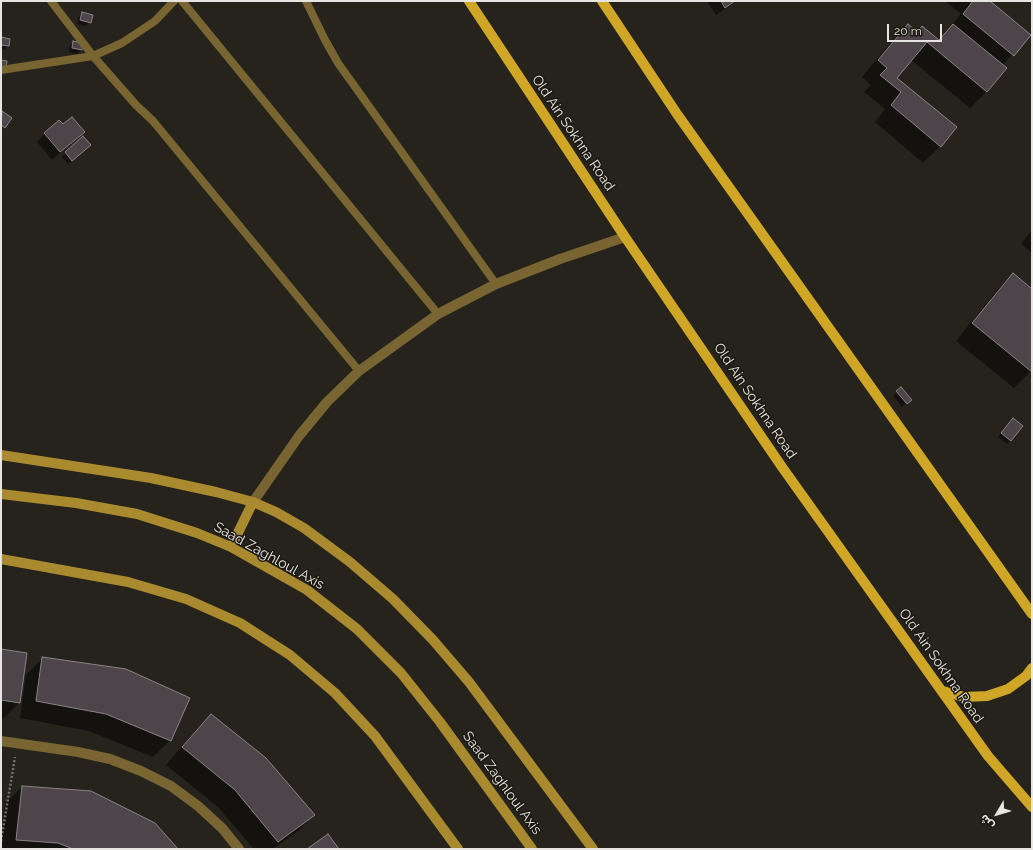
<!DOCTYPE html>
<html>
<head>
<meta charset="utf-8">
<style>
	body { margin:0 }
	#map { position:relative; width:1033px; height:850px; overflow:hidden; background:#25231c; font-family:Raleway,"Noto Sans Arabic",sans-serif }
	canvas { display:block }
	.frame { position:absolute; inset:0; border:2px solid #e7e5e1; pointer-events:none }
	.north { position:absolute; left:977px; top:794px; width:40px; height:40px; -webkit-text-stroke:3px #1c1912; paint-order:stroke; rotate:232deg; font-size:11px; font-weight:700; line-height:16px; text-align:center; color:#e7e5e1 }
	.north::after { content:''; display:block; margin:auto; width:14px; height:18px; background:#e7e5e1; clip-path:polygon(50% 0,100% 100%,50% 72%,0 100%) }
	.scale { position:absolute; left:887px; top:24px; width:55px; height:18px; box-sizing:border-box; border:2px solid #e7e5e1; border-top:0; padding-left:5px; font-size:12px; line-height:14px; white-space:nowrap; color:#e7e5e1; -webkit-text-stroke:3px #1c1912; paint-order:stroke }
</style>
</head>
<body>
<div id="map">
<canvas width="1033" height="850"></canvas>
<div class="frame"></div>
<div class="north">ش</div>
<div class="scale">20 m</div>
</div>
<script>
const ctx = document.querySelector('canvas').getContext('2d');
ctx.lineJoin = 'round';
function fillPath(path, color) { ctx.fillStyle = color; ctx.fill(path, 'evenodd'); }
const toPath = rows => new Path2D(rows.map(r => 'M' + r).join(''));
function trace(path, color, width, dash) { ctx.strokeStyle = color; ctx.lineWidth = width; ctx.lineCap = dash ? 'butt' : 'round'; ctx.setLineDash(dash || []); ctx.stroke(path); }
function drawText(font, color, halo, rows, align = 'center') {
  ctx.font = font + ' Raleway,sans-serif'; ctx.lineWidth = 3; ctx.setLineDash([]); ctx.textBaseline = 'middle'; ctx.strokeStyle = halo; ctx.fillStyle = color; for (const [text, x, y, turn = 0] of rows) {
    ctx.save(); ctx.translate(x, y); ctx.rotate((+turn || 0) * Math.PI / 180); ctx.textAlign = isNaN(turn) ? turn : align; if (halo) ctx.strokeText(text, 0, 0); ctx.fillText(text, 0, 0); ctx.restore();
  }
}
fillPath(toPath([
	[707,1,737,1,716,15],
	[945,1,988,1,1029,35,1002,66,987,91,970,108,911,60,896,78,940,146,923,163,875,122,885,109,864,92,871,85,862,77,891,42,908,25,916,33,922,27,938,40,961,14],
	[82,13,90,22,86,26,77,24,78,17],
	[1,38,8,46,4,50,1,49],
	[74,43,81,50,77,54,69,52,70,46],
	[2,112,10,118,1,130,1,113],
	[63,126,83,132,52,160,37,142,45,133],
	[83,137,86,149,68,164,62,157],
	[1032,230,1032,253,1021,244],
	[1013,274,1032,290,1032,370,1014,388,956,341,996,291],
	[901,389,910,400,902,407,893,396],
	[1009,423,1011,440,1007,444,998,437],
	[1,650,19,703,2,720,1,719],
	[43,658,170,740,153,757,89,731,20,718,26,675],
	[211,715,314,815,297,832,273,849,254,849,218,807,166,765,194,732],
	[22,787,177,849,1,849,5,803]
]), '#0007');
const building = toPath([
	[721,1,735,1,725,8,721,1],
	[973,1,990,1,1031,35,1014,56,963,14,973,1],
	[82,12,93,15,91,23,80,20,82,12],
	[908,24,917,32,922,26,939,40,953,24,1007,68,987,92,927,42,897,78,957,127,941,147,891,105,901,92,880,75,887,68,878,60,908,24],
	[1,37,10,39,9,46,1,45,1,37],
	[73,41,83,43,82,50,72,48,73,41],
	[1,60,7,61,6,69,1,68,1,60],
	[2,111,12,118,5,128,1,125,2,111],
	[72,117,85,132,60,152,44,133,59,120,63,124,72,117],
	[83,136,91,145,72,161,65,152,83,136],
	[1013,273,1032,289,1032,372,972,323,1013,273],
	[901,387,912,400,907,404,896,391,901,387],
	[1013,418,1023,426,1011,441,1001,433,1013,418],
	[1,649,27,653,20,703,1,700,1,649],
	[42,657,126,669,190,698,171,741,106,714,36,701,42,657],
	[211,714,266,758,315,815,278,842,235,790,182,747,211,714],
	[22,786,91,791,155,823,178,849,73,849,58,843,16,840,22,786],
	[328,834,339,849,307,849,328,834]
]);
fillPath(building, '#4d454a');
trace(building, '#8c8388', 1);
trace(toPath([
	[1,841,15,757]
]), '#74726d', 2.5, [2, 2]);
trace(toPath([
	[51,1,93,56,136,105,153,121,359,371],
	[182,1,438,314],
	[306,1,325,40,338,63,496,284],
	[1,70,93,56,122,43,155,21,174,1]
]), '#786531', 8);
trace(toPath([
	[253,502,299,436,327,402,359,371,438,314,496,284,560,259,625,237],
	[1,741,78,752,110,759,141,771,171,786,198,806,222,828,239,849]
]), '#786531', 10);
trace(toPath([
	[1,455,151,478,216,492,253,502,276,512,304,528,350,562,393,599,433,640,469,682,593,849],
	[1,494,76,503,137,514,197,533,231,547,307,590,357,629,401,673,440,722,532,849],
	[231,547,253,502],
	[1,559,128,582,186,599,240,623,290,655,335,693,375,736,458,849]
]), '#aa8a2f', 10);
trace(toPath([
	[469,1,625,237,782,467,988,756,1032,807],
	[602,1,677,114,1032,614],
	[943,691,964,697,987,696,1008,689,1026,676,1032,668]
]), '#d0a626', 10);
drawText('14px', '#e7e5e1', '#1c1912', [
	["Old Ain Sokhna Road",573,133,56],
	["Old Ain Sokhna Road",755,401,56],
	["Saad Zaghloul Axis",269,556,29],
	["Old Ain Sokhna Road",941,666,55],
	["Saad Zaghloul Axis",502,783,54]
]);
</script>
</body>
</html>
